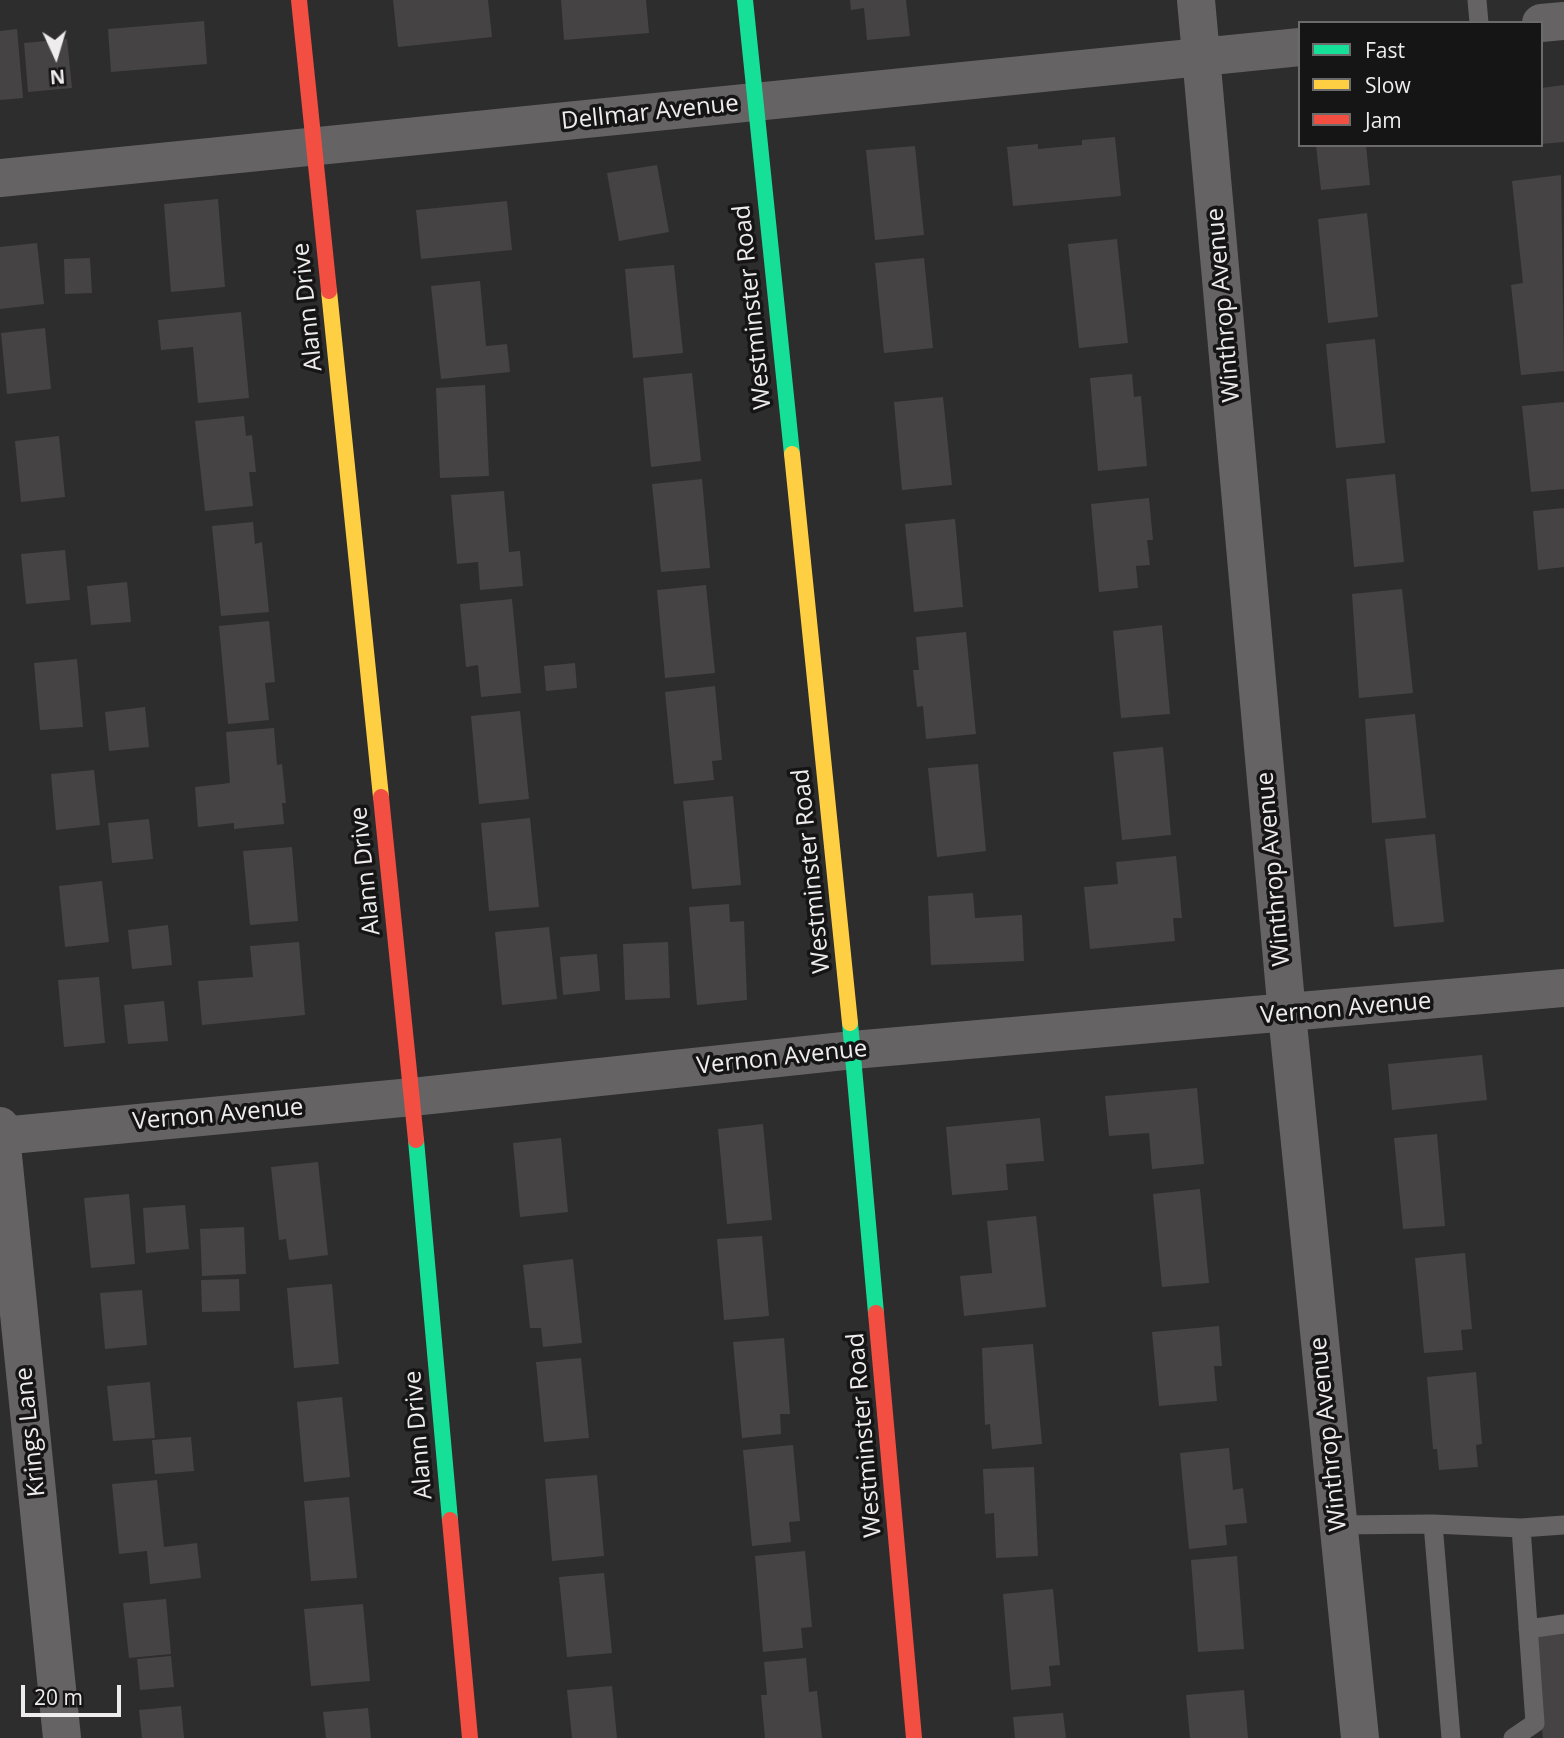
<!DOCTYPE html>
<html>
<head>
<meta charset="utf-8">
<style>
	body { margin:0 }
	#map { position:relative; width:1564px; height:1738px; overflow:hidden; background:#2e2d2d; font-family:"Open Sans",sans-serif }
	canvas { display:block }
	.legend { position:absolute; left:1298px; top:21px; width:245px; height:126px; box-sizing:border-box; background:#161515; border:2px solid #6c6b6b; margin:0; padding:9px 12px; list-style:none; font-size:21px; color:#eeeced }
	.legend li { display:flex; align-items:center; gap:14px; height:35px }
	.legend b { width:35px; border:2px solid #6c6b6b }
	.north { position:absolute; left:21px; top:21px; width:70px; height:70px; -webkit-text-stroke:5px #161515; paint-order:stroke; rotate:176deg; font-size:19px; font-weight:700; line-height:28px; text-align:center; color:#eeeced }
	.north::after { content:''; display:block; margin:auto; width:24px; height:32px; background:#eeeced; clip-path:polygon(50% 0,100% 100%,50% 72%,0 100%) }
	.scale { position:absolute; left:21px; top:1685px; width:100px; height:32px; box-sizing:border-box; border:4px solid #eeeced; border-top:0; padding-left:9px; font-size:21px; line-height:24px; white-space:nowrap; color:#eeeced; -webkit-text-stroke:5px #161515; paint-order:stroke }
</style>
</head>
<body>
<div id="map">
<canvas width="1564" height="1738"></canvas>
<ul class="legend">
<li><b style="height:9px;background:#16e098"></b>Fast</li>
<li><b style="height:9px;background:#ffcf43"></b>Slow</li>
<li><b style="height:9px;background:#f24e42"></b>Jam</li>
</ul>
<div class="north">N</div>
<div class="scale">20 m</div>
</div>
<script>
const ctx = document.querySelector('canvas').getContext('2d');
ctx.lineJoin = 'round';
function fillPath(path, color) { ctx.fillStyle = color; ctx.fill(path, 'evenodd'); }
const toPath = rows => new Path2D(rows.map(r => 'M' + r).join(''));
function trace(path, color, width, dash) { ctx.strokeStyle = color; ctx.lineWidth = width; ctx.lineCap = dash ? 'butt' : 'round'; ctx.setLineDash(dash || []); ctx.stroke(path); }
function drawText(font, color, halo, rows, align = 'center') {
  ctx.font = font + ' "Open Sans",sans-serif'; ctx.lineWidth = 7; ctx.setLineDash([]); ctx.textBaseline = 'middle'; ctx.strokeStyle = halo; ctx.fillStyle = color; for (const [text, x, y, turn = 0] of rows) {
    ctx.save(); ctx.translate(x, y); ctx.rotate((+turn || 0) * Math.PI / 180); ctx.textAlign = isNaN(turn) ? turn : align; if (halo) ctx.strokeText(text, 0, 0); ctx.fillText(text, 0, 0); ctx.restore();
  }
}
fillPath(toPath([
	[393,0,488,0,492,37,398,47],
	[561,0,646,0,649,33,564,40],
	[850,0,906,0,910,36,867,40,864,8,851,10],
	[204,21,207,64,111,72,108,29],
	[17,29,23,98,0,100,0,31],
	[67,39,72,88,28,92,24,43],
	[1564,85,1564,142,1541,144,1541,88],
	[1115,137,1121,196,1013,206,1007,147,1038,144,1038,149,1082,145,1082,140],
	[1316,145,1366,145,1370,185,1321,190],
	[915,146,924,235,875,240,866,150],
	[657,165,669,232,619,241,607,173],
	[1561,175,1564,371,1521,375,1511,285,1523,283,1512,181],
	[218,199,225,287,171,292,164,204],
	[507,201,512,250,421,259,416,210],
	[1367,213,1378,317,1328,323,1318,219],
	[1117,239,1128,343,1079,348,1068,244],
	[37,243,44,304,0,309,0,247],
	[90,258,92,293,65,294,64,259],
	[924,258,933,348,884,353,875,263],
	[674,265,683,353,633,358,625,269],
	[480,281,486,346,507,344,510,372,441,379,431,286],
	[241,312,249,398,198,403,193,347,161,350,158,320],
	[45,328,51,389,7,394,1,333],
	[1375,339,1385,443,1336,448,1326,344],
	[692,373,701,461,651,467,643,378],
	[1132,374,1134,397,1141,396,1147,466,1098,471,1090,378],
	[485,385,489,476,440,478,436,388],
	[943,397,952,485,902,490,894,402],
	[1564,402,1564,489,1531,492,1522,406],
	[244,416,246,436,252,435,256,472,249,472,253,506,205,511,195,421],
	[59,436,65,497,21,502,15,441],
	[1395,474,1404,562,1354,567,1346,479],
	[702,479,710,568,661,572,652,484],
	[504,491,509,552,520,551,523,586,480,590,478,562,457,564,451,495],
	[1149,498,1153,540,1147,540,1150,565,1136,566,1138,588,1099,592,1091,504],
	[1564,508,1564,567,1538,570,1533,511],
	[955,519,963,607,914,612,905,524],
	[253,522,255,544,262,542,269,612,221,616,212,526],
	[65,550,70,600,26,604,21,554],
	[127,582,131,622,91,625,87,586],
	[706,585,715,673,665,678,657,590],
	[1402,589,1413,693,1359,698,1352,594],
	[512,599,521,693,481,697,478,665,466,667,460,604],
	[269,621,275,682,265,683,269,720,228,724,219,626],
	[1162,625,1170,714,1121,718,1113,631],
	[966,632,976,734,926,739,923,706,917,707,913,670,919,670,916,637],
	[77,659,83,727,40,730,34,663],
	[575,663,577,688,546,691,544,666],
	[715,686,722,760,712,761,714,780,674,784,665,692],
	[145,707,149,747,109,751,105,712],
	[520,711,529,799,479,804,471,716],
	[1415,714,1426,818,1372,823,1365,719],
	[274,728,277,765,282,764,286,803,282,803,284,824,234,829,234,823,198,827,195,787,230,783,226,732],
	[1163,747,1171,835,1122,840,1113,752],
	[978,764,986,851,937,857,928,768],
	[94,770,100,825,56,830,51,774],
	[733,796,741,885,692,889,683,801],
	[530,818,539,907,489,911,481,823],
	[149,819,153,859,112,863,108,823],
	[1435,834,1444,922,1394,927,1385,839],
	[292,847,298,921,250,925,243,851],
	[1176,856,1182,918,1173,918,1175,941,1090,949,1084,887,1118,884,1116,862],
	[102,881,109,942,65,947,59,886],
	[973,893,975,918,1022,915,1024,961,931,965,928,896],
	[729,904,730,922,744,921,747,1000,697,1005,689,907],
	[168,925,172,965,132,969,128,930],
	[549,927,557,999,502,1005,495,932],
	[299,942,305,1015,202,1025,198,981,253,977,250,946],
	[668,942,670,998,625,1000,623,944],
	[597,954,600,991,563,995,560,957],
	[99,977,105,1043,64,1047,58,980],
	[164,1001,168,1041,128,1044,124,1005],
	[1482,1055,1487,1100,1392,1110,1388,1064],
	[1197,1088,1204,1164,1152,1169,1149,1133,1109,1136,1105,1096],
	[1040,1118,1044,1161,1006,1164,1008,1190,952,1195,946,1127],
	[763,1124,772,1220,727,1224,718,1129],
	[1437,1134,1445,1226,1403,1229,1394,1138],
	[561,1138,568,1212,520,1217,513,1143],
	[318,1162,328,1255,289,1260,286,1239,279,1240,271,1167],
	[1200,1189,1209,1283,1162,1287,1153,1194],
	[129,1194,135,1264,91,1268,84,1198],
	[185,1205,189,1249,146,1253,143,1208],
	[1036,1216,1046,1307,964,1316,960,1276,992,1273,987,1221],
	[244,1227,246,1274,202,1276,200,1229],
	[762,1236,769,1316,724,1320,717,1239],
	[1465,1253,1472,1329,1461,1330,1463,1350,1424,1353,1415,1258],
	[573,1259,582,1343,543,1347,541,1328,530,1328,523,1265],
	[239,1279,240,1311,202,1312,201,1280],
	[332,1284,339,1364,294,1368,287,1288],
	[142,1290,147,1345,105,1349,100,1293],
	[1219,1326,1222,1366,1214,1366,1217,1401,1159,1406,1152,1332],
	[784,1338,790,1414,780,1414,781,1434,742,1438,733,1342],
	[1033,1344,1042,1444,992,1449,990,1424,985,1425,982,1348],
	[581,1358,589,1438,544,1442,536,1362],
	[1476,1372,1482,1444,1476,1445,1478,1467,1439,1470,1437,1449,1433,1449,1427,1377],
	[150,1382,155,1438,113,1441,107,1386],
	[342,1397,350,1477,304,1482,297,1402],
	[191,1437,194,1471,155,1474,152,1440],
	[793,1445,800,1521,789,1522,791,1542,752,1546,743,1450],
	[1229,1448,1233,1490,1243,1488,1247,1523,1225,1525,1227,1545,1189,1549,1180,1453],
	[1034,1467,1038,1556,996,1558,994,1513,985,1514,983,1469],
	[597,1475,604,1556,552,1561,545,1479],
	[157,1480,164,1547,197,1543,201,1578,150,1584,147,1551,119,1554,112,1484],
	[349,1497,357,1578,311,1581,304,1501],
	[805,1551,812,1627,801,1628,803,1648,763,1652,755,1556],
	[1237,1556,1244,1649,1198,1652,1191,1560],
	[604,1573,612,1653,567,1657,559,1577],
	[1053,1589,1060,1665,1049,1666,1051,1686,1011,1690,1003,1594],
	[166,1599,171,1654,129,1658,123,1603],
	[363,1604,370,1681,311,1686,304,1609],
	[1564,1632,1564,1738,1543,1738,1531,1635],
	[171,1656,174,1687,140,1690,137,1659],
	[806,1658,809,1692,817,1691,822,1738,765,1738,761,1695,767,1695,764,1662],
	[612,1686,617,1738,572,1738,567,1690],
	[1244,1690,1248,1738,1190,1738,1186,1695],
	[181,1706,184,1738,142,1738,139,1710],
	[368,1708,371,1738,326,1738,323,1712],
	[1063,1713,1066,1738,1015,1738,1013,1717]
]), '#454344');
trace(toPath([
	[1477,0,1479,23],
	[1433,1524,1521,1528,1535,1723,1513,1738],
	[1339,1525,1433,1524,1451,1738],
	[1521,1528,1564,1525],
	[1528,1629,1564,1624]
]), '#656364', 19);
trace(toPath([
	[1196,0,1287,1014,1360,1738],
	[1541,23,1564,21],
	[0,178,1300,47],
	[0,1126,62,1738],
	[0,1136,412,1097,853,1050,1564,988]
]), '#656364', 38);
trace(toPath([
	[745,0,792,454],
	[850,1023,876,1313],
	[416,1140,450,1520]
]), '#16e098', 16);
trace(toPath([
	[329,291,381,797],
	[792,454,850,1023]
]), '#ffcf43', 16);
trace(toPath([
	[299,0,329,291],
	[381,797,416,1140],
	[876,1313,914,1738],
	[450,1520,470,1738]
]), '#f24e42', 16);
drawText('24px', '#eeeced', '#161515', [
	["Dellmar Avenue",650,113,-6],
	["Winthrop Avenue",1224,305,-95],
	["Alann Drive",308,307,-96],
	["Westminster Road",753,307,-96],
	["Winthrop Avenue",1274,869,-95],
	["Alann Drive",366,871,-96],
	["Westminster Road",812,871,-96],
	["Vernon Avenue",1346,1009,-5],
	["Vernon Avenue",782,1058,-6],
	["Vernon Avenue",218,1115,-5],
	["Krings Lane",31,1432,-96],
	["Winthrop Avenue",1329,1434,-96],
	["Alann Drive",419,1435,-95],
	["Westminster Road",865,1435,-95]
]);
</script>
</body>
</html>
